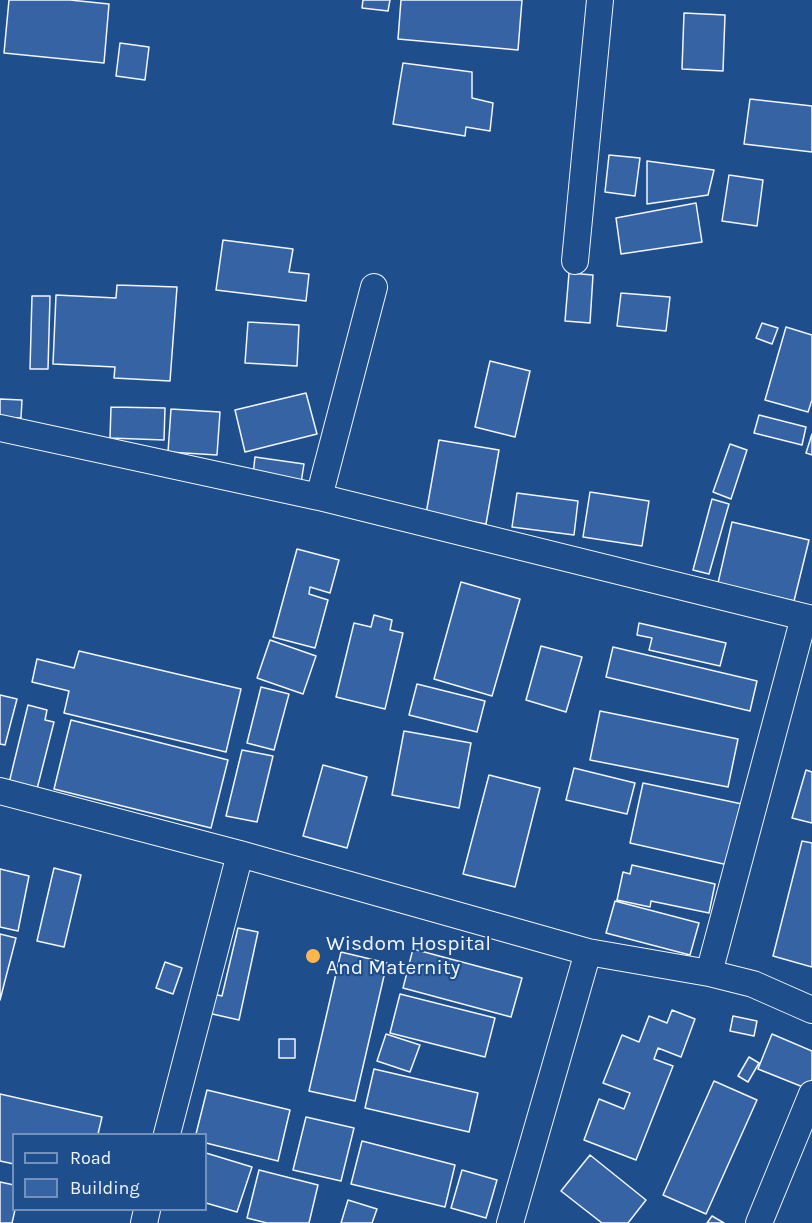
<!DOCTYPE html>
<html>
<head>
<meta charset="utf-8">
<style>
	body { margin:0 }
	#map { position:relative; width:812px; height:1223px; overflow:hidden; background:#1f4e8c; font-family:Karla,sans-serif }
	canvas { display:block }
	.legend { position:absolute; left:12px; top:1133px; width:195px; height:78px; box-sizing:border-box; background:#1f4e8c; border:2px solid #7391ba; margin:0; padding:8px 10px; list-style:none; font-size:18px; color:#f2f6ff }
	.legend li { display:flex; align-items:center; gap:12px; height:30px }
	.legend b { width:30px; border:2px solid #7391ba }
</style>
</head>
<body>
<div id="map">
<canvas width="812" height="1223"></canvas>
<ul class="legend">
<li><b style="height:8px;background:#1f4e8c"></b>Road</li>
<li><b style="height:16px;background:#3563a3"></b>Building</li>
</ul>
</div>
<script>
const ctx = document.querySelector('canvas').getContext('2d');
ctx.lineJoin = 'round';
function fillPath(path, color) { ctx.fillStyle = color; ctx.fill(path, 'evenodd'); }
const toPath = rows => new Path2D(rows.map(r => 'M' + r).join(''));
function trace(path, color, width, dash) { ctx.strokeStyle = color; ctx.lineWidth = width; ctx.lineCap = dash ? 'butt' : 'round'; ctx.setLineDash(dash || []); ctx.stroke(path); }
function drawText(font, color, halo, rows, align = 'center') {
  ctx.font = font + ' Karla,sans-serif'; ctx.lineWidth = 4.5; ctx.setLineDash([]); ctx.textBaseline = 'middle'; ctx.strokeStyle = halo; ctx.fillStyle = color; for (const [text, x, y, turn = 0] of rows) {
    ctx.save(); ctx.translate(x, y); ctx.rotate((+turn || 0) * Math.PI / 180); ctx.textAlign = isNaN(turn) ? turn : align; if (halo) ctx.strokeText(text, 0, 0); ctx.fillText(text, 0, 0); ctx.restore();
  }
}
const building = toPath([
	[9,0,70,0,109,4,104,63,4,53,9,0],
	[363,0,390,0,388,11,362,8,363,0],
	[401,0,522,0,518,50,398,39,401,0],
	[684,13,725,15,723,71,682,69,684,13],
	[120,43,149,47,145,80,116,76,120,43],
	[403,63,472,72,472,98,493,103,490,131,466,127,465,136,393,124,403,63],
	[750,99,812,106,812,152,744,144,750,99],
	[609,155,640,158,635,196,605,192,609,155],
	[647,161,714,170,708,195,647,204,647,161],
	[729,175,763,180,757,226,722,221,729,175],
	[696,203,702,242,621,254,616,218,696,203],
	[223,240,293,249,289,272,309,274,306,301,216,290,223,240],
	[569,273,593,275,590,323,565,321,569,273],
	[117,285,177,287,170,381,114,378,115,367,53,364,56,295,116,298,117,285],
	[621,293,670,297,666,331,617,326,621,293],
	[32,296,50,296,48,369,30,369,32,296],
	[248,322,299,325,297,366,245,363,248,322],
	[762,323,778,328,772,344,756,338,762,323],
	[786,327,812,335,812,400,808,412,765,400,786,327],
	[490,361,530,371,515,437,475,427,490,361],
	[306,393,317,434,245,452,235,410,306,393],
	[0,399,22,400,21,418,0,417,0,399],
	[111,407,165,408,164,440,110,438,111,407],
	[171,409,220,412,217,455,168,452,171,409],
	[759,415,806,427,802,445,754,433,759,415],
	[812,434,812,455,806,453,812,434],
	[439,440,499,450,486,524,426,514,439,440],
	[730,444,747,450,731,499,713,492,730,444],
	[255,457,304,464,301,483,253,475,255,457],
	[590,492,649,501,642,546,583,537,590,492],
	[517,493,578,501,574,535,512,527,517,493],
	[712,499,729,504,709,574,693,570,712,499],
	[732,522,809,540,794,601,718,583,732,522],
	[297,549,339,560,330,593,310,587,309,594,328,600,315,648,273,637,297,549],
	[461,582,520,599,492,696,434,679,461,582],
	[374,615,392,620,390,630,403,633,385,709,336,697,354,623,371,627,374,615],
	[639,623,726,643,720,666,649,650,652,638,637,635,639,623],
	[270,640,316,656,303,694,257,678,270,640],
	[541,646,582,657,566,712,526,700,541,646],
	[613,647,757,681,750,711,606,677,613,647],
	[79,651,241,689,226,752,64,713,69,691,32,682,37,659,74,668,79,651],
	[417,684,485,701,477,732,409,715,417,684],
	[261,687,289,694,274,750,247,743,261,687],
	[0,695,17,699,5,745,0,744,0,695],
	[28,705,47,710,45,720,54,722,37,789,9,783,28,705],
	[600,711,738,739,728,787,590,760,600,711],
	[71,720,228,760,211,828,54,789,71,720],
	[404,731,471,743,459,808,392,795,404,731],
	[242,750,273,756,257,822,226,816,242,750],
	[323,765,367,777,347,848,303,836,323,765],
	[574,768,635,783,627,814,566,800,574,768],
	[806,770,812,772,812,823,792,818,806,770],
	[489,775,540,788,515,887,463,874,489,775],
	[643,783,742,804,728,865,630,843,643,783],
	[802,841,812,843,812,967,773,956,802,841],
	[632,865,715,884,709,913,651,901,650,907,617,900,623,872,630,874,632,865],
	[54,868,81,875,64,947,37,941,54,868],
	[0,869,29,876,18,931,0,927,0,869],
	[615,901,699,923,690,955,606,933,615,901],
	[238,928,258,932,239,1020,208,1013,213,994,222,996,238,928],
	[0,934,16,938,0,1000,0,934],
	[413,949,522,978,511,1017,403,988,413,949],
	[341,952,387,963,355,1101,309,1091,341,952],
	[165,962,182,968,173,994,156,988,165,962],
	[400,994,495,1018,485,1057,390,1033,400,994],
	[672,1010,695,1019,681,1057,658,1048,654,1059,673,1066,636,1160,584,1140,599,1099,624,1109,630,1093,603,1083,622,1035,639,1042,649,1016,667,1023,672,1010],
	[733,1016,757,1021,754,1036,730,1031,733,1016],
	[386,1034,420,1045,410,1072,377,1061,386,1034],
	[772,1034,812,1051,812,1079,808,1089,758,1069,772,1034],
	[279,1039,295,1039,295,1058,279,1058,279,1039],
	[749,1057,759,1063,748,1082,738,1076,749,1057],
	[374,1069,478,1093,469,1132,365,1108,374,1069],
	[714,1081,757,1100,706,1214,663,1195,714,1081],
	[207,1090,290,1110,278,1161,206,1143,206,1134,196,1134,207,1090],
	[0,1094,102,1117,98,1134,14,1134,14,1164,0,1161,0,1094],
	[306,1117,354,1128,341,1181,293,1170,306,1117],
	[362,1141,455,1165,445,1207,351,1184,362,1141],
	[206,1153,252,1167,237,1212,206,1203,206,1153],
	[590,1155,646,1200,628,1223,602,1223,561,1191,590,1155],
	[259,1170,318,1185,309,1223,267,1223,247,1218,259,1170],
	[462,1170,497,1180,486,1218,451,1208,462,1170],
	[0,1182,14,1185,15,1210,12,1223,0,1223,0,1182],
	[348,1200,377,1209,372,1223,341,1223,348,1200],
	[712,1216,724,1223,707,1223,712,1216]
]);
fillPath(building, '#3563a3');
trace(building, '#f2f6ff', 1.5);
const street = toPath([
	[575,261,600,0],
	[0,428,319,497,812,619],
	[319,497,374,287],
	[0,791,240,854,588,952,709,973,753,984,812,1010],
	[709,973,804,617],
	[167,1134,240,854],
	[144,1223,147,1210],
	[510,1223,588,952],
	[759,1223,812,1094]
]);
trace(street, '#f2f6ff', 28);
trace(street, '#1f4e8c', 26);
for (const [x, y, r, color] of [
	[313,956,8,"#ffb74d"]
]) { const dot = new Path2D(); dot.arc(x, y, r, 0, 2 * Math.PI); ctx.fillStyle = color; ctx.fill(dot); trace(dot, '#1f4e8c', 2); }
drawText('21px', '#f2f6ff', '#1f4e8c', [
	["Wisdom Hospital",326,944],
	["And Maternity",326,968]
], 'left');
</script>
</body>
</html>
